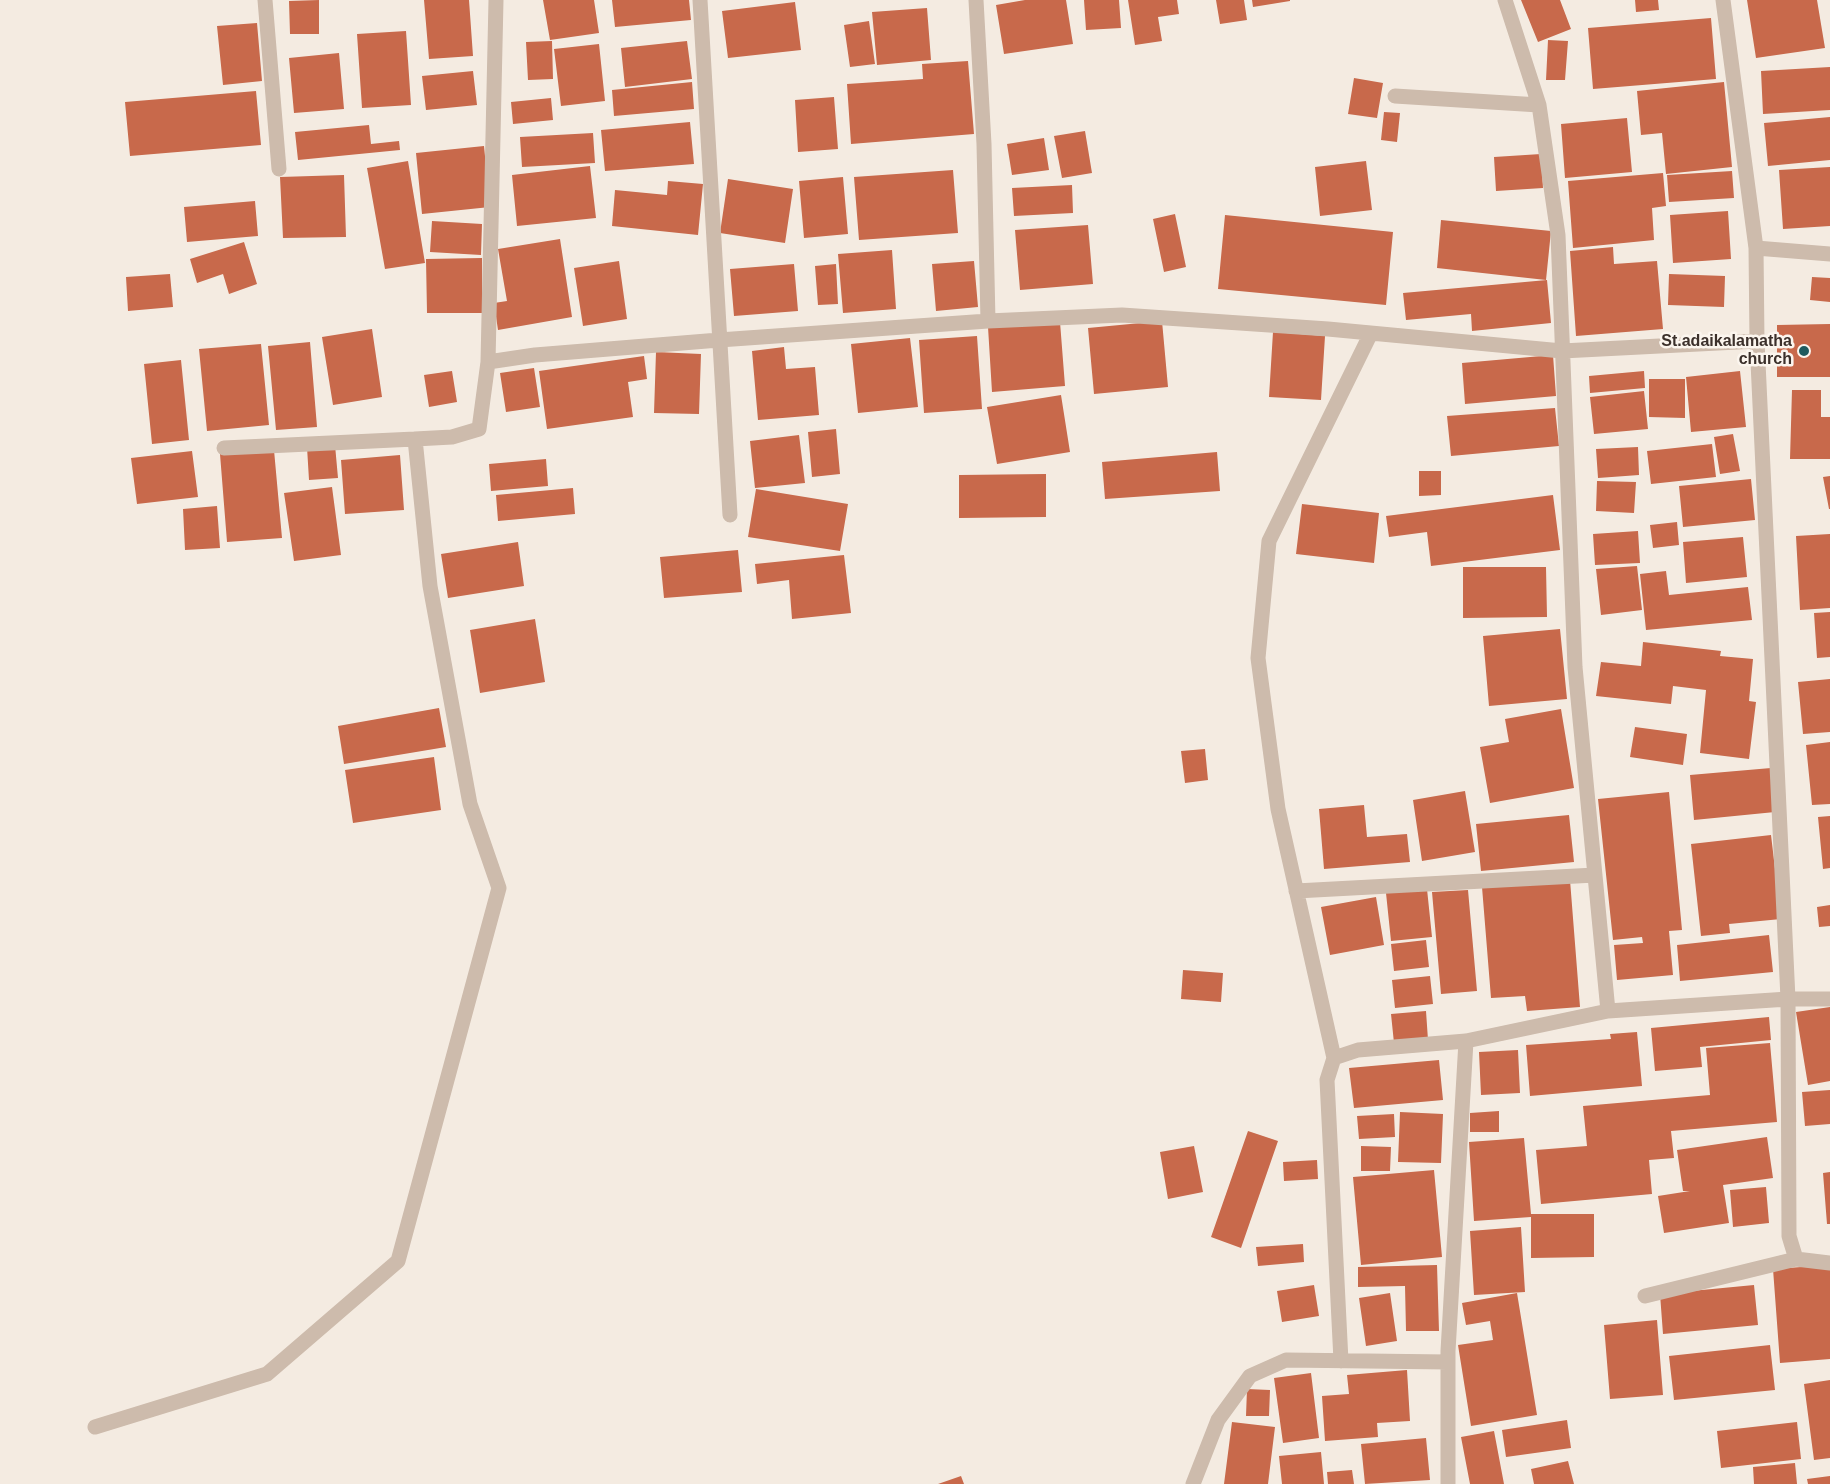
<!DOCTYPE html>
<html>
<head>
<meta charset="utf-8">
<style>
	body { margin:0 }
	canvas { display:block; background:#f4ebe1 }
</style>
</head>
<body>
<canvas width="1830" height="1484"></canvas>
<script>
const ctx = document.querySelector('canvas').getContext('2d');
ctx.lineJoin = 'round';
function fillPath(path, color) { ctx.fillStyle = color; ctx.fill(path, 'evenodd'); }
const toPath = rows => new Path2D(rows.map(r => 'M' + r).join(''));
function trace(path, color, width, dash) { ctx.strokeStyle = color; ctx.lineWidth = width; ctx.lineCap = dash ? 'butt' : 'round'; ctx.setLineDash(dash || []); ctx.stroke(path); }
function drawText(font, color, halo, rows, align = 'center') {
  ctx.font = font + ' Arial,sans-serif'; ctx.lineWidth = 5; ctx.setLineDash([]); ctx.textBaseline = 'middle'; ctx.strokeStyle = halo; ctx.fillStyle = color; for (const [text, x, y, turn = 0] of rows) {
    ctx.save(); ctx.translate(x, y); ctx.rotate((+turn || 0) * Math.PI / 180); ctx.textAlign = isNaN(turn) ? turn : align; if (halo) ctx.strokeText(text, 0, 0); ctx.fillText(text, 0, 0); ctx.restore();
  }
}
fillPath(toPath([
	[319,0,319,34,290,34,289,1],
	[424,0,469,0,473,56,429,59],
	[543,0,594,0,599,33,550,40],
	[612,0,689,0,691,20,615,27],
	[1025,0,1066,0,1073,44,1004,54,996,5],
	[1084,0,1119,0,1121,28,1086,30],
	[1128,0,1177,0,1179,14,1158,17,1162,41,1135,45],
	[1216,0,1244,0,1247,20,1220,24],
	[1252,0,1290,0,1290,1,1253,7],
	[1521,0,1560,0,1571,29,1538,42],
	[1635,0,1658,0,1659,10,1636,12],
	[1747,0,1817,0,1825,48,1756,58],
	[795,2,801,50,728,58,722,11],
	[927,8,931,60,877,65,872,12],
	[1711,18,1716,79,1593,89,1588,28],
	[869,21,875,64,850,67,844,25],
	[257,23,262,81,223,85,217,26],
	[406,31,411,105,362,108,357,34],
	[1548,40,1568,41,1565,80,1546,80],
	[552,41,553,79,528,80,526,42],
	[687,41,692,79,625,87,621,48],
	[599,44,605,101,561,106,554,49],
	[339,53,344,109,294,113,289,58],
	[968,61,974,134,851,144,847,84,923,79,922,64],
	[1830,67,1830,110,1763,114,1761,71],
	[473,71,477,105,426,110,422,76],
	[1354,78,1383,83,1377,118,1348,114],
	[692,82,694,109,614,116,612,90],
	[1724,82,1732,167,1666,174,1662,133,1641,135,1637,91],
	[256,91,261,145,130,156,125,102],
	[834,97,838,149,798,152,795,100],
	[551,98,553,120,513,124,511,102],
	[1384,112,1400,113,1397,142,1381,140],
	[1830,117,1830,160,1768,166,1764,123],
	[1627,118,1632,172,1565,178,1561,124],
	[690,122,694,164,605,171,601,130],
	[369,125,371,144,399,141,400,150,298,160,295,132],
	[1085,131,1092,173,1062,178,1054,136],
	[593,133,595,163,522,167,520,137],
	[1044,138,1049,170,1012,175,1007,144],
	[484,146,490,207,422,214,416,153],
	[1541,154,1543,188,1496,191,1494,157],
	[408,161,425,263,385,269,367,168],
	[1366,161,1372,210,1320,216,1315,167],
	[590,166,596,218,517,226,512,175],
	[1830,167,1830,226,1783,229,1779,170],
	[953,170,958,233,859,240,854,177],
	[1732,171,1734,198,1669,202,1667,175],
	[1663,173,1666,206,1652,208,1654,240,1573,248,1568,181],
	[344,175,346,237,283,238,280,177],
	[843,177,848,234,804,238,799,181],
	[728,179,793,189,785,243,720,233],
	[668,181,703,184,698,235,612,226,615,190,667,195],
	[1072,185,1073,213,1014,216,1012,188],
	[255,201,258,236,187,242,184,207],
	[1728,211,1731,259,1673,263,1670,215],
	[1175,214,1186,267,1164,272,1153,219],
	[1225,215,1393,232,1386,305,1218,289],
	[1441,220,1551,231,1546,280,1437,268],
	[432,221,482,224,481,255,430,252],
	[1088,225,1093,284,1020,290,1015,230],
	[560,239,572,317,498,330,494,303,507,301,498,249],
	[244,242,257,284,229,294,223,274,197,283,190,259],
	[1613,247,1614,264,1657,261,1663,329,1576,336,1570,251],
	[892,250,896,309,843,313,838,254],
	[482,258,482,313,427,313,426,259],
	[619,261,627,319,583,326,574,268],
	[974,261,978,307,936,311,932,264],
	[794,264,798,311,734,316,730,269],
	[836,264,838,304,818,305,815,266],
	[170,274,173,307,128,311,126,277],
	[1669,274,1725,276,1724,307,1668,305],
	[1812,277,1830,278,1830,302,1810,300],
	[1547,280,1551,323,1472,331,1471,314,1406,320,1403,293],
	[1162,321,1168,387,1094,394,1088,328],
	[1060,322,1065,386,992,392,988,327],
	[1830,324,1830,377,1777,377,1777,325],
	[372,329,382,397,333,405,322,337],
	[1273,332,1325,336,1321,400,1269,397],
	[977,336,982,409,924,413,919,340],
	[910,338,918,407,858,413,851,344],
	[310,342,317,427,276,430,268,346],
	[261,344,269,425,207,431,199,349],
	[784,347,786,369,815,367,819,415,758,420,752,351],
	[656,352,701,354,699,414,654,413],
	[1553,355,1556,396,1465,404,1462,363],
	[644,356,647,379,628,382,633,417,547,429,539,371],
	[181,360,189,440,152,444,144,364],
	[534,368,540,407,506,412,500,373],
	[452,371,457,402,429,407,424,375],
	[1644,371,1645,388,1590,393,1589,376],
	[1740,371,1746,427,1691,432,1686,377],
	[1649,379,1685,379,1685,418,1649,417],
	[1792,390,1821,390,1821,417,1830,417,1830,459,1790,459],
	[1644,391,1648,429,1594,434,1590,397],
	[1061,395,1070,452,997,464,987,407],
	[1555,408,1559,446,1451,456,1447,416],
	[836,429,840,474,812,477,808,432],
	[1733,434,1740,471,1720,474,1714,437],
	[799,435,805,483,755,488,750,441],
	[1712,444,1716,477,1651,484,1647,451],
	[335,445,338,478,309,480,307,447],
	[1638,447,1639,475,1598,478,1596,449],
	[274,450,282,538,227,542,220,454],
	[192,451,198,497,137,504,131,458],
	[1217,452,1220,491,1105,499,1102,462],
	[400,455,404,510,345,514,341,460],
	[546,459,548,486,491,491,489,464],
	[1419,471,1441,471,1441,495,1419,496],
	[1046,474,1046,517,959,518,959,475],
	[1830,476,1830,509,1829,509,1823,477],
	[1751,479,1755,520,1683,527,1679,486],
	[1597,481,1636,482,1634,513,1596,511],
	[332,487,341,555,294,561,284,493],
	[573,488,575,514,498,521,496,495],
	[756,489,848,504,840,551,748,537],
	[1553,495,1560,550,1431,566,1427,532,1389,537,1386,516],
	[1302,504,1379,513,1374,563,1296,554],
	[217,506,220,548,185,550,183,509],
	[1677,522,1679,545,1653,548,1650,525],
	[1638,531,1640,563,1595,565,1593,534],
	[1830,534,1830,608,1800,610,1796,536],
	[1743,537,1747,577,1686,583,1683,542],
	[518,542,524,586,448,598,441,554],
	[738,550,742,592,664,598,660,557],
	[844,555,851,613,792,619,789,580,757,584,755,564],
	[1637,566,1642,610,1601,615,1596,569],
	[1463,567,1546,567,1547,617,1463,618],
	[1666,571,1669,595,1748,587,1752,620,1646,630,1640,574],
	[1830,612,1830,657,1817,658,1814,613],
	[535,619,545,682,480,693,470,630],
	[1560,629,1567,699,1489,706,1483,636],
	[1643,642,1721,651,1720,656,1753,659,1749,701,1756,702,1749,759,1700,753,1706,690,1673,686,1671,704,1596,696,1601,662,1641,666],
	[1830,679,1830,732,1803,734,1798,682],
	[439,708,446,747,344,764,338,726],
	[1561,709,1574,788,1490,803,1480,747,1509,742,1505,719],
	[1635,727,1687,734,1683,765,1630,757],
	[1830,742,1830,804,1812,805,1806,745],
	[1205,749,1208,780,1185,783,1181,751],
	[434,757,441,810,353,823,345,770],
	[1771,768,1775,812,1694,820,1690,775],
	[1465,791,1475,852,1422,861,1413,800],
	[1669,792,1682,930,1669,931,1673,975,1617,980,1614,945,1643,943,1642,937,1613,940,1598,799],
	[1364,805,1367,837,1407,834,1410,862,1324,869,1319,809],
	[1569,815,1574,862,1481,871,1476,824],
	[1830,816,1830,868,1823,869,1818,817],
	[1771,835,1781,919,1729,924,1730,933,1701,936,1691,844],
	[1570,880,1580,1007,1527,1011,1525,996,1491,998,1482,887],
	[1427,889,1432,937,1391,941,1386,893],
	[1468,890,1477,991,1441,994,1432,892],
	[1376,897,1384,945,1330,955,1321,907],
	[1830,905,1830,926,1819,927,1817,907],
	[1769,935,1773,972,1680,981,1677,945],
	[1426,940,1429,967,1394,971,1391,944],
	[1183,970,1223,973,1221,1002,1181,999],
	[1430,976,1433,1004,1395,1008,1392,980],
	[1830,1007,1830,1081,1808,1085,1796,1012],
	[1426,1011,1428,1040,1394,1043,1391,1014],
	[1769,1017,1771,1040,1700,1047,1702,1067,1655,1071,1651,1028],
	[1637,1032,1642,1086,1530,1096,1526,1045,1611,1039,1610,1034],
	[1770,1043,1777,1122,1671,1131,1674,1158,1649,1160,1652,1194,1541,1204,1536,1150,1587,1146,1583,1106,1710,1095,1706,1048],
	[1518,1050,1520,1093,1481,1095,1479,1052],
	[1439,1060,1443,1100,1354,1108,1349,1068],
	[1830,1090,1830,1124,1805,1126,1802,1092],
	[1499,1111,1499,1132,1470,1132,1470,1113],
	[1400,1112,1443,1114,1441,1163,1398,1162],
	[1394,1114,1395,1137,1359,1139,1357,1116],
	[1248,1131,1278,1141,1241,1248,1211,1237],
	[1767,1137,1773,1178,1723,1185,1729,1223,1664,1233,1658,1196,1690,1191,1683,1191,1677,1150],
	[1524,1138,1531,1214,1594,1214,1594,1257,1531,1258,1531,1217,1474,1221,1469,1142],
	[1194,1146,1203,1192,1168,1199,1160,1152],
	[1361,1146,1391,1147,1390,1171,1361,1171],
	[1317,1160,1318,1179,1284,1181,1283,1162],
	[1434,1170,1442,1257,1361,1265,1353,1177],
	[1830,1172,1830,1224,1827,1224,1823,1173],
	[1766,1187,1769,1223,1733,1227,1730,1190],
	[1521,1227,1525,1292,1474,1295,1470,1231],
	[1303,1244,1304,1262,1258,1266,1256,1247],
	[1437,1265,1439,1331,1406,1331,1405,1286,1358,1287,1358,1267],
	[1830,1265,1830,1359,1780,1363,1773,1269],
	[1314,1285,1319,1316,1282,1322,1277,1291],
	[1754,1285,1758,1325,1663,1334,1660,1294],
	[1390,1293,1397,1341,1366,1346,1359,1298],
	[1517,1293,1537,1415,1471,1426,1458,1345,1493,1340,1490,1321,1466,1325,1462,1303],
	[1657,1320,1663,1395,1610,1399,1604,1325],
	[1770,1345,1775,1390,1674,1400,1669,1356],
	[1407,1370,1410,1421,1377,1423,1378,1437,1325,1441,1322,1396,1349,1394,1347,1375],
	[1311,1373,1319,1438,1283,1443,1274,1378],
	[1830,1380,1830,1458,1814,1460,1804,1384],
	[1247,1389,1270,1390,1269,1416,1246,1416],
	[1567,1420,1571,1448,1506,1457,1502,1430],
	[1232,1422,1275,1427,1268,1484,1224,1484],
	[1797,1422,1801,1459,1721,1468,1717,1431],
	[1494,1431,1504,1484,1470,1484,1461,1437],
	[1426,1438,1430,1480,1365,1484,1361,1444],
	[1321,1452,1324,1484,1282,1484,1279,1456],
	[1568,1461,1574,1484,1534,1484,1531,1469],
	[1795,1463,1797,1484,1754,1484,1753,1467],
	[1352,1470,1354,1484,1328,1484,1327,1472],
	[961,1476,964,1484,938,1484],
	[1830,1476,1830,1484,1808,1484,1807,1479]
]), '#c8694b');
trace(toPath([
	[265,0,279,169],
	[700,0,730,515],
	[976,0,984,144,988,321],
	[1505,0,1539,105,1558,235,1575,667,1608,1011,1788,999,1789,1236,1796,1259],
	[1723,0,1756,248,1757,341,1788,999,1830,999],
	[1395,96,1539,105],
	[1756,248,1830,254],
	[488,362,496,0],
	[224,448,415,439],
	[1296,891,1595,875],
	[1334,1058,1278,809,1258,658,1269,541,1371,333],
	[1645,1296,1796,1259,1830,1263],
	[1341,1361,1327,1080,1334,1058,1358,1050,1466,1041,1608,1011],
	[95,1427,267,1374,398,1261,499,888,470,804,430,586,415,439,452,437,479,429,488,362,535,355,719,340,988,321,1122,315,1328,329,1562,351,1757,341],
	[1193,1484,1218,1420,1250,1376,1286,1360,1448,1362],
	[1448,1484,1448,1351,1466,1041]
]), '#cdbbac', 15);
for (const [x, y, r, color] of [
	[1804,351,6,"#1f5a5e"]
]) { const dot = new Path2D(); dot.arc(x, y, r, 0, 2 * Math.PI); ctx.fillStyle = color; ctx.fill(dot); trace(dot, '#fbf5ee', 2); }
drawText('bold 16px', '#3b302b', '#fbf5ee', [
	["St.adaikalamatha",1792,342],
	["church",1792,360]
], 'right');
</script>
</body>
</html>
